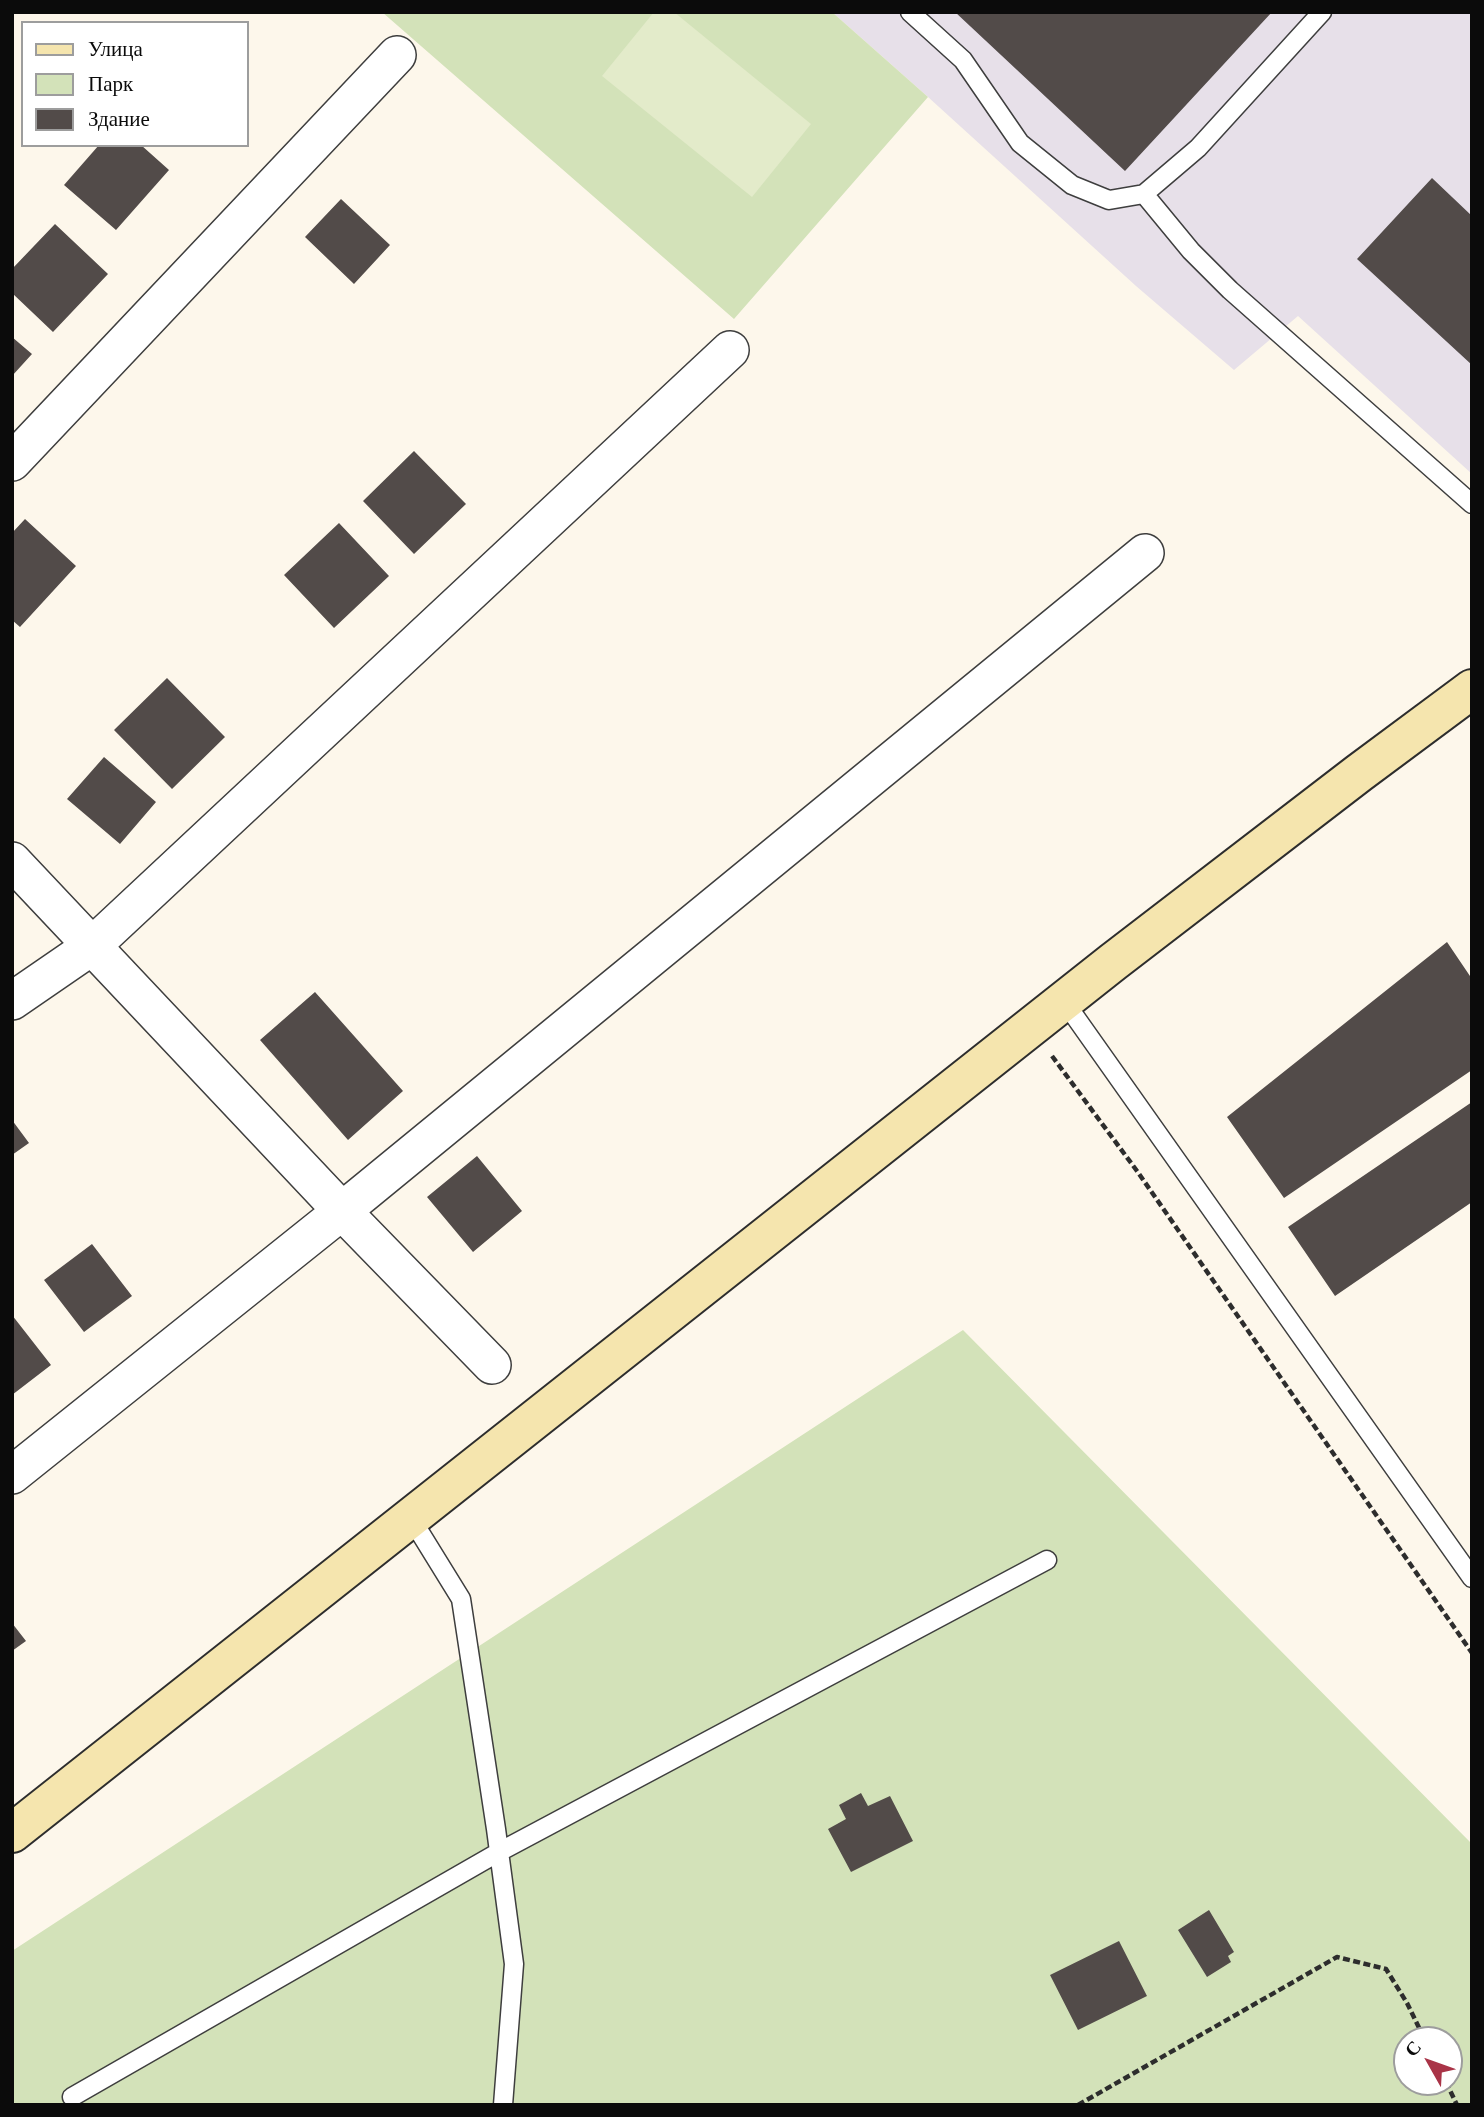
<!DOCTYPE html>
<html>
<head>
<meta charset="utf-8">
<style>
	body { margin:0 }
	#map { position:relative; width:1484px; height:2117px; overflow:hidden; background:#fdf7eb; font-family:Georgia,serif }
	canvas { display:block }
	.frame { position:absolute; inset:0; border:14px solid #0b0b0b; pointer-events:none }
	.legend { position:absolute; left:21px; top:21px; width:228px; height:126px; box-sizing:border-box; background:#fff; border:2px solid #9d9d9d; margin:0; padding:9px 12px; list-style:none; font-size:21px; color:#0b0b0b }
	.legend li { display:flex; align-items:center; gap:14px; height:35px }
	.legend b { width:35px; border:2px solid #9d9d9d }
	.north { position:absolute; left:1393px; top:2026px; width:70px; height:70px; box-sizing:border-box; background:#fff; border:2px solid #9d9d9d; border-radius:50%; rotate:310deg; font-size:19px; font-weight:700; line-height:28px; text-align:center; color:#0b0b0b }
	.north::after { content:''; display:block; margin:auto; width:24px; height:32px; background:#a93447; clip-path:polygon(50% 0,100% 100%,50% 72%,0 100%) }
</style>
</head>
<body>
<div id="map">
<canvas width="1484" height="2117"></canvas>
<div class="frame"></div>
<ul class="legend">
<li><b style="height:9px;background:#f5e5ae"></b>Улица</li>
<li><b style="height:19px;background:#d3e2b9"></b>Парк</li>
<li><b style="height:19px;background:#524b49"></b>Здание</li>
</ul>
<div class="north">С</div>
</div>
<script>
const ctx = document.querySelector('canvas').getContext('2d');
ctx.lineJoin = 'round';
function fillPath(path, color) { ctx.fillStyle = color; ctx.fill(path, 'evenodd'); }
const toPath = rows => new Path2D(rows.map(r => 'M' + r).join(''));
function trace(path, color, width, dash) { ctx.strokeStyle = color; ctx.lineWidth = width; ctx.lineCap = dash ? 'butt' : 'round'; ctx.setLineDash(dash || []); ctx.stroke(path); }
fillPath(toPath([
	[832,12,1472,12,1472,474,1298,316,1234,370,1136,286,928,97]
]), '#e7e0e9');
fillPath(toPath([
	[382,12,832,12,928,97,734,319],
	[963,1330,1472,1844,1472,2105,12,2105,12,1951],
	[1407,2040,1449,2040,1449,2082,1407,2082]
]), '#d3e2b9');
fillPath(toPath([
	[654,12,674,12,811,124,752,197,602,76]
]), '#e3ebca');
fillPath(toPath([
	[955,12,1272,12,1125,171],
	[99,145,141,145,169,170,116,230,64,185],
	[1432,178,1472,216,1472,365,1357,259],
	[341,199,390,245,354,284,305,237],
	[55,224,108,274,53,332,12,293,12,269],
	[12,337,32,354,12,376],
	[414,451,466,504,414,554,363,501],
	[25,519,76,566,20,627,12,620,12,533],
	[339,523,389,576,334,628,284,575],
	[167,678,225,737,172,789,114,730],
	[104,757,156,802,120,844,67,799],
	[1447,942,1472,979,1472,1070,1284,1198,1227,1117],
	[315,992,403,1091,348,1140,260,1040],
	[1472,1102,1472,1202,1335,1296,1288,1227],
	[12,1120,29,1143,12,1155],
	[477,1156,522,1211,473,1252,427,1197],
	[92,1244,132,1296,84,1332,44,1280],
	[12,1315,51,1365,12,1395],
	[12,1623,26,1641,12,1651],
	[861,1793,868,1806,890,1796,913,1841,851,1872,828,1829,846,1819,839,1805],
	[1209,1910,1234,1952,1228,1956,1231,1962,1207,1977,1178,1930],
	[1119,1941,1147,1996,1078,2030,1050,1975]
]), '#524b49');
const lane = toPath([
	[910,12,963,60,1020,143,1072,185,1109,200,1144,194,1191,251,1230,290,1472,504],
	[1144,194,1198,148,1322,12],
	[1064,1001,1472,1578],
	[411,1518,461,1599,496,1829,514,1964,503,2105],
	[72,2097,499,1852,1047,1560]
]);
const street = toPath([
	[12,462,397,55],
	[12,861,342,1211,12,1475],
	[12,1001,92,946,730,350],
	[492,1365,342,1211,1145,553]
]);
const secondary = toPath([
	[12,1833,1113,962,1359,773,1472,689]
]);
trace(lane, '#3e3e3e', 21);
trace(street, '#3e3e3e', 40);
trace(secondary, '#2d2d2d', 42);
trace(toPath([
	[1052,1056,1137,1171,1472,1653],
	[1446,2082,1457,2105],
	[1078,2105,1337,1957,1386,1969,1407,2003,1425,2040]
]), '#2d2d2d', 4.5, [7, 3.5]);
trace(lane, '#fff', 18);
trace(street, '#fff', 37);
trace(secondary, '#f5e5ae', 38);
</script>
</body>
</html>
